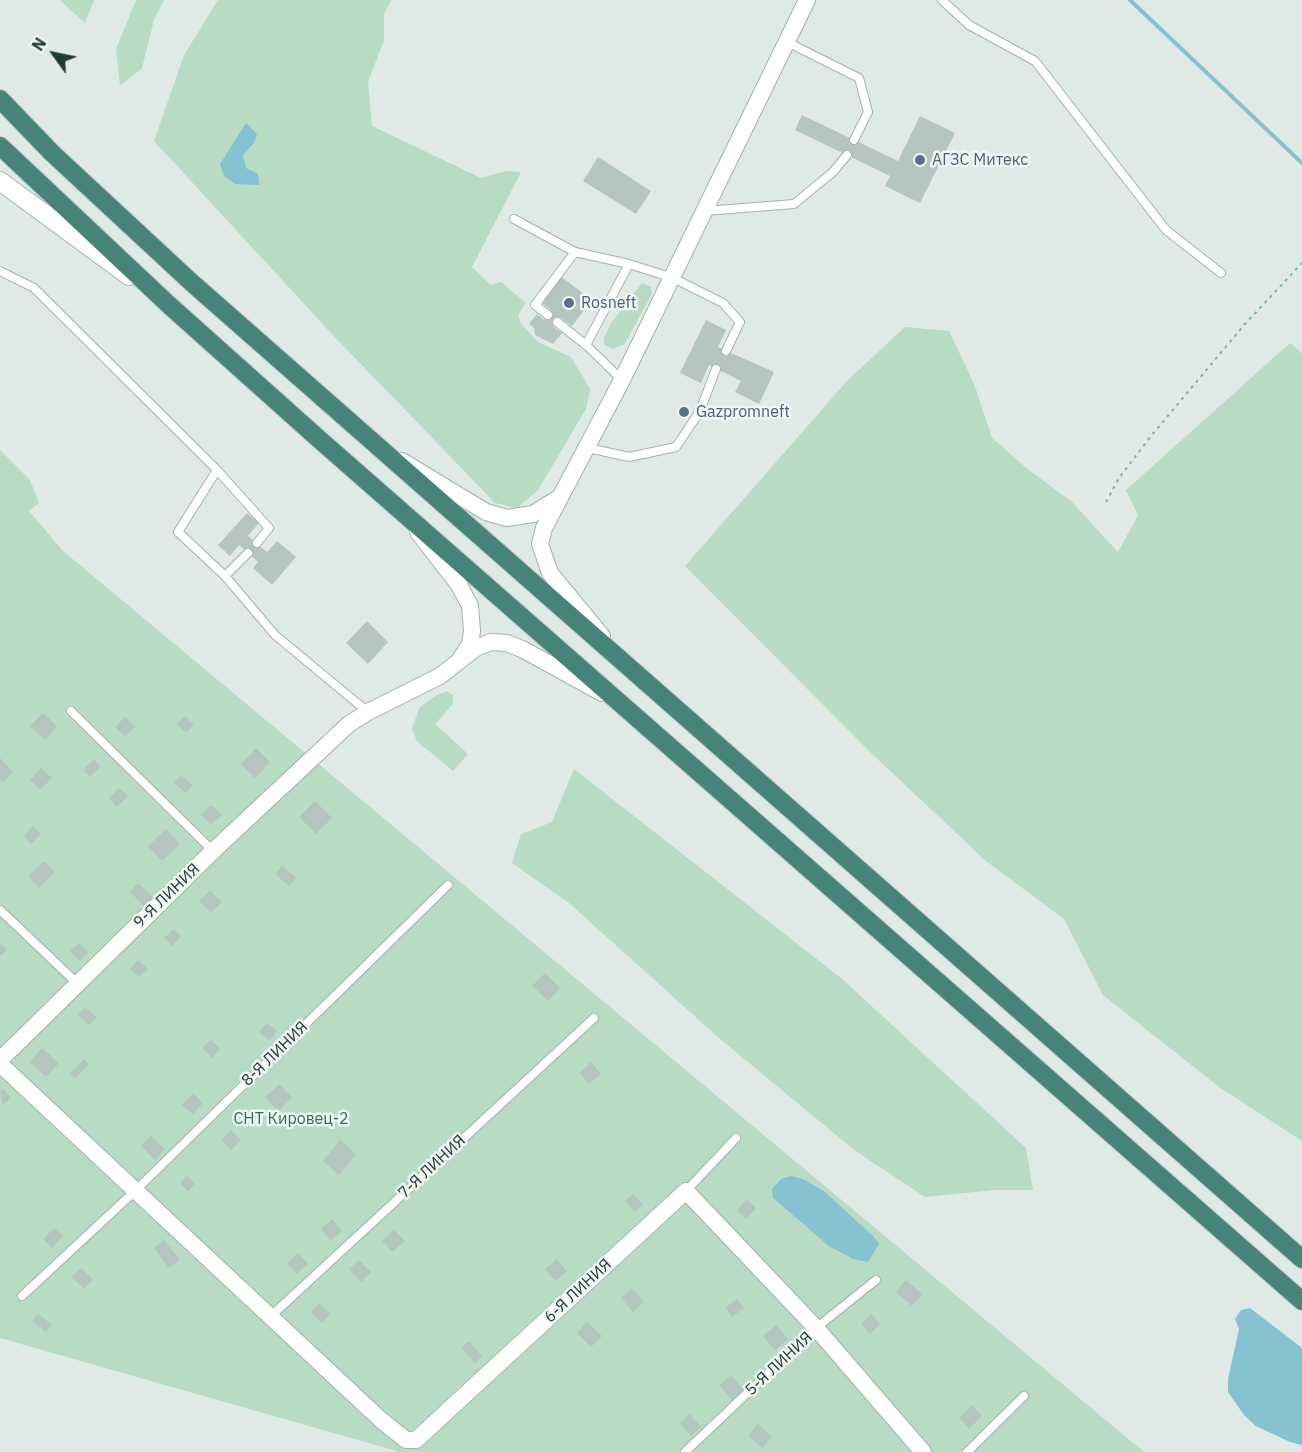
<!DOCTYPE html>
<html>
<head>
<meta charset="utf-8">
<style>
	body { margin:0 }
	#map { position:relative; width:1302px; height:1452px; overflow:hidden; background:#dfeae6; font-family:"IBM Plex Sans",sans-serif }
	canvas { display:block }
	.north { position:absolute; left:24px; top:24px; width:60px; height:60px; -webkit-text-stroke:4px #eff7f3; paint-order:stroke; rotate:303deg; font-size:16px; font-weight:700; line-height:24px; text-align:center; color:#203a35 }
	.north::after { content:''; display:block; margin:auto; width:21px; height:27px; background:#203a35; clip-path:polygon(50% 0,100% 100%,50% 72%,0 100%) }
</style>
</head>
<body>
<div id="map">
<canvas width="1302" height="1452"></canvas>
<div class="north">N</div>
</div>
<script>
const ctx = document.querySelector('canvas').getContext('2d');
ctx.lineJoin = 'round';
function fillPath(path, color) { ctx.fillStyle = color; ctx.fill(path, 'evenodd'); }
const toPath = rows => new Path2D(rows.map(r => 'M' + r).join(''));
function trace(path, color, width, dash) { ctx.strokeStyle = color; ctx.lineWidth = width; ctx.lineCap = dash ? 'butt' : 'round'; ctx.setLineDash(dash || []); ctx.stroke(path); }
function drawText(font, color, halo, rows, align = 'center') {
  ctx.font = font + ' "IBM Plex Sans",sans-serif'; ctx.lineWidth = 5; ctx.setLineDash([]); ctx.textBaseline = 'middle'; ctx.strokeStyle = halo; ctx.fillStyle = color; for (const [text, x, y, turn = 0] of rows) {
    ctx.save(); ctx.translate(x, y); ctx.rotate((+turn || 0) * Math.PI / 180); ctx.textAlign = isNaN(turn) ? turn : align; if (halo) ctx.strokeText(text, 0, 0); ctx.fillText(text, 0, 0); ctx.restore();
  }
}
fillPath(toPath([
	[60,0,94,0,85,23],
	[136,0,164,0,154,20,142,68,120,86,116,49],
	[218,0,391,0,384,14,384,40,368,82,372,126,481,178,506,171,521,172,472,267,491,285,501,282,526,303,518,315,520,322,538,342,571,357,590,389,586,409,538,490,517,508,495,503,330,332,154,141,184,55],
	[642,283,651,287,652,294,624,345,612,349,604,344,604,338,611,323],
	[905,327,949,331,975,386,992,438,1029,470,1072,502,1118,552,1138,515,1126,490,1290,343,1302,353,1302,1141,1219,1087,1103,995,1064,919,986,861,871,753,685,566,847,381],
	[0,450,30,480,39,503,29,511,63,551,1144,1452,400,1452,0,1338],
	[447,691,453,695,453,704,435,724,468,754,453,771,417,741,412,729,419,708,433,697],
	[574,769,841,978,1026,1148,1033,1190,995,1190,925,1197,854,1150,719,1038,569,903,512,863,521,834,552,822]
]), '#b7dcc3');
fillPath(toPath([
	[246,123,257,134,254,143,243,155,246,168,258,174,259,185,235,184,224,176,220,164],
	[791,1176,803,1179,825,1192,874,1237,879,1244,868,1262,853,1259,829,1246,773,1198,772,1189,781,1179],
	[1250,1308,1302,1348,1302,1445,1290,1442,1256,1426,1244,1415,1228,1392,1228,1379,1239,1329,1235,1319,1241,1310]
]), '#85c1d1');
trace(toPath([
	[1130,0,1302,163]
]), '#85c1d1', 4);
fillPath(toPath([
	[802,115,898,161,920,116,955,133,920,203,885,186,890,176,795,130],
	[598,157,651,191,636,214,583,181],
	[560,276,592,300,572,326,560,317,553,327,562,333,553,344,535,335,534,328,529,324,537,314,544,320,551,310,541,302],
	[706,320,726,330,718,347,774,372,759,404,735,392,741,381,709,365,701,383,680,373],
	[247,513,259,523,248,536,267,552,277,541,296,557,272,585,253,568,258,562,239,545,230,556,218,545],
	[367,621,388,642,368,664,346,643],
	[43,713,57,726,45,740,30,726],
	[185,716,194,725,186,733,177,724],
	[125,717,135,727,125,737,115,727],
	[256,748,270,762,255,778,241,764],
	[0,758,13,772,3,782,0,779],
	[94,759,101,766,90,777,83,770],
	[41,768,52,778,40,790,30,780],
	[181,775,193,785,186,793,174,783],
	[119,788,128,796,117,807,109,798],
	[315,801,332,818,316,834,299,817],
	[211,805,222,815,211,825,201,815],
	[33,826,41,834,31,844,24,836],
	[166,829,180,844,162,861,148,846],
	[44,861,55,872,39,888,28,876],
	[282,866,296,878,289,886,275,874],
	[138,883,153,897,144,906,130,892],
	[210,891,222,902,211,913,199,901],
	[174,929,181,936,172,946,164,938],
	[0,943,7,950,0,956],
	[79,943,88,952,80,961,70,951],
	[138,960,148,969,139,977,130,969],
	[545,973,560,988,548,1001,532,986],
	[85,1007,97,1017,89,1025,78,1015],
	[267,1023,277,1031,269,1041,259,1032],
	[211,1040,220,1049,212,1058,202,1048],
	[42,1048,59,1063,46,1077,30,1062],
	[84,1059,89,1064,76,1078,70,1074],
	[591,1062,601,1074,589,1084,579,1073],
	[280,1084,292,1098,278,1111,265,1097],
	[3,1089,11,1097,3,1106,0,1092],
	[193,1093,203,1103,193,1114,182,1105],
	[231,1130,241,1140,231,1150,221,1140],
	[151,1136,165,1149,155,1160,141,1146],
	[340,1140,356,1154,339,1175,323,1161],
	[187,1176,195,1183,188,1191,180,1184],
	[633,1194,643,1205,634,1212,625,1201],
	[747,1199,756,1208,746,1219,737,1210],
	[332,1219,342,1231,331,1241,321,1229],
	[54,1228,63,1236,52,1248,43,1239],
	[394,1230,405,1241,392,1252,382,1241],
	[164,1240,180,1260,169,1268,154,1248],
	[298,1253,308,1264,297,1274,287,1263],
	[557,1259,567,1272,555,1281,545,1269],
	[359,1260,371,1272,361,1282,349,1269],
	[81,1268,93,1279,84,1289,72,1277],
	[906,1280,922,1294,912,1306,896,1292],
	[632,1288,644,1302,633,1312,621,1298],
	[737,1299,744,1308,732,1317,725,1308],
	[319,1303,330,1314,322,1323,311,1312],
	[38,1314,52,1325,46,1332,32,1321],
	[871,1314,880,1324,870,1334,861,1324],
	[587,1322,602,1336,591,1347,577,1333],
	[776,1325,788,1339,775,1351,763,1336],
	[469,1341,482,1356,475,1363,461,1348],
	[731,1375,744,1391,732,1401,719,1385],
	[972,1405,982,1416,969,1429,959,1418],
	[690,1414,701,1427,691,1436,680,1423],
	[758,1424,772,1437,763,1448,748,1436]
]), '#b4c5bf');
const service = toPath([
	[942,0,969,25,1035,61,1166,230,1221,273],
	[787,42,859,78,868,112,854,140],
	[705,211,794,204,833,172,847,155],
	[514,219,575,252],
	[0,271,34,288,217,470,269,528,257,543],
	[548,315,535,305,575,252,629,264,673,278,723,303,740,322,726,351],
	[557,322,586,345,622,380],
	[586,345,629,264],
	[588,448,629,457,676,447,700,411,716,369],
	[217,470,178,532,225,576,275,635,368,712],
	[225,576,248,553],
	[71,711,213,851],
	[0,910,78,984],
	[686,1191,736,1138],
	[22,1296,135,1191,448,885],
	[271,1316,594,1018],
	[685,1452,816,1328,876,1280],
	[967,1452,1024,1396]
]);
const minor = toPath([
	[402,461,486,512,507,518,533,514,557,499],
	[418,532,459,585,470,606,472,631,470,644,461,658],
	[602,636,550,573,540,544,544,528,622,380,807,0],
	[0,1060,213,851,349,724,368,712,440,676,476,648,491,642,507,643,524,650,602,693],
	[0,1064,381,1420,406,1440,416,1440,686,1191,816,1328,923,1452]
]);
const secondary = toPath([
	[0,181,129,276]
]);
const trunk = toPath([
	[0,99,52,153,191,282,1302,1259],
	[0,146,169,305,320,440,1302,1301]
]);
trace(service, '#a2b2ad', 10);
trace(minor, '#a2b2ad', 18);
trace(secondary, '#9eb6af', 20);
trace(trunk, '#bcc4c2', 20);
trace(toPath([
	[1106,502,1119,478,1151,436,1245,324,1302,263]
]), '#7eafa2', 2, [3, 4.5]);
trace(service, '#fff', 8);
trace(minor, '#fff', 16);
trace(secondary, '#fff', 18);
trace(trunk, '#468479', 18);
for (const [x, y, r, color] of [
	[920,160,6,"#5c6f8a"],
	[569,303,6,"#5c6f8a"],
	[684,412,6,"#5c6f8a"]
]) { const dot = new Path2D(); dot.arc(x, y, r, 0, 2 * Math.PI); ctx.fillStyle = color; ctx.fill(dot); trace(dot, '#eff7f3', 2); }
drawText('16px', '#4e5e75', '#eff7f3', [
	["АГЗС Митекс",932,160],
	["Rosneft",581,303],
	["Gazpromneft",696,412]
], 'left');
drawText('16px', '#203a35', '#eff7f3', [
	["9-Я ЛИНИЯ",167,896,-44],
	["8-Я ЛИНИЯ",275,1054,-44],
	["7-Я ЛИНИЯ",432,1167,-43],
	["6-Я ЛИНИЯ",578,1291,-43],
	["5-Я ЛИНИЯ",779,1364,-43]
]);
drawText('16px', '#2a7249', '#eff7f3', [
	["СНТ Кировец-2",291,1119]
]);
</script>
</body>
</html>
